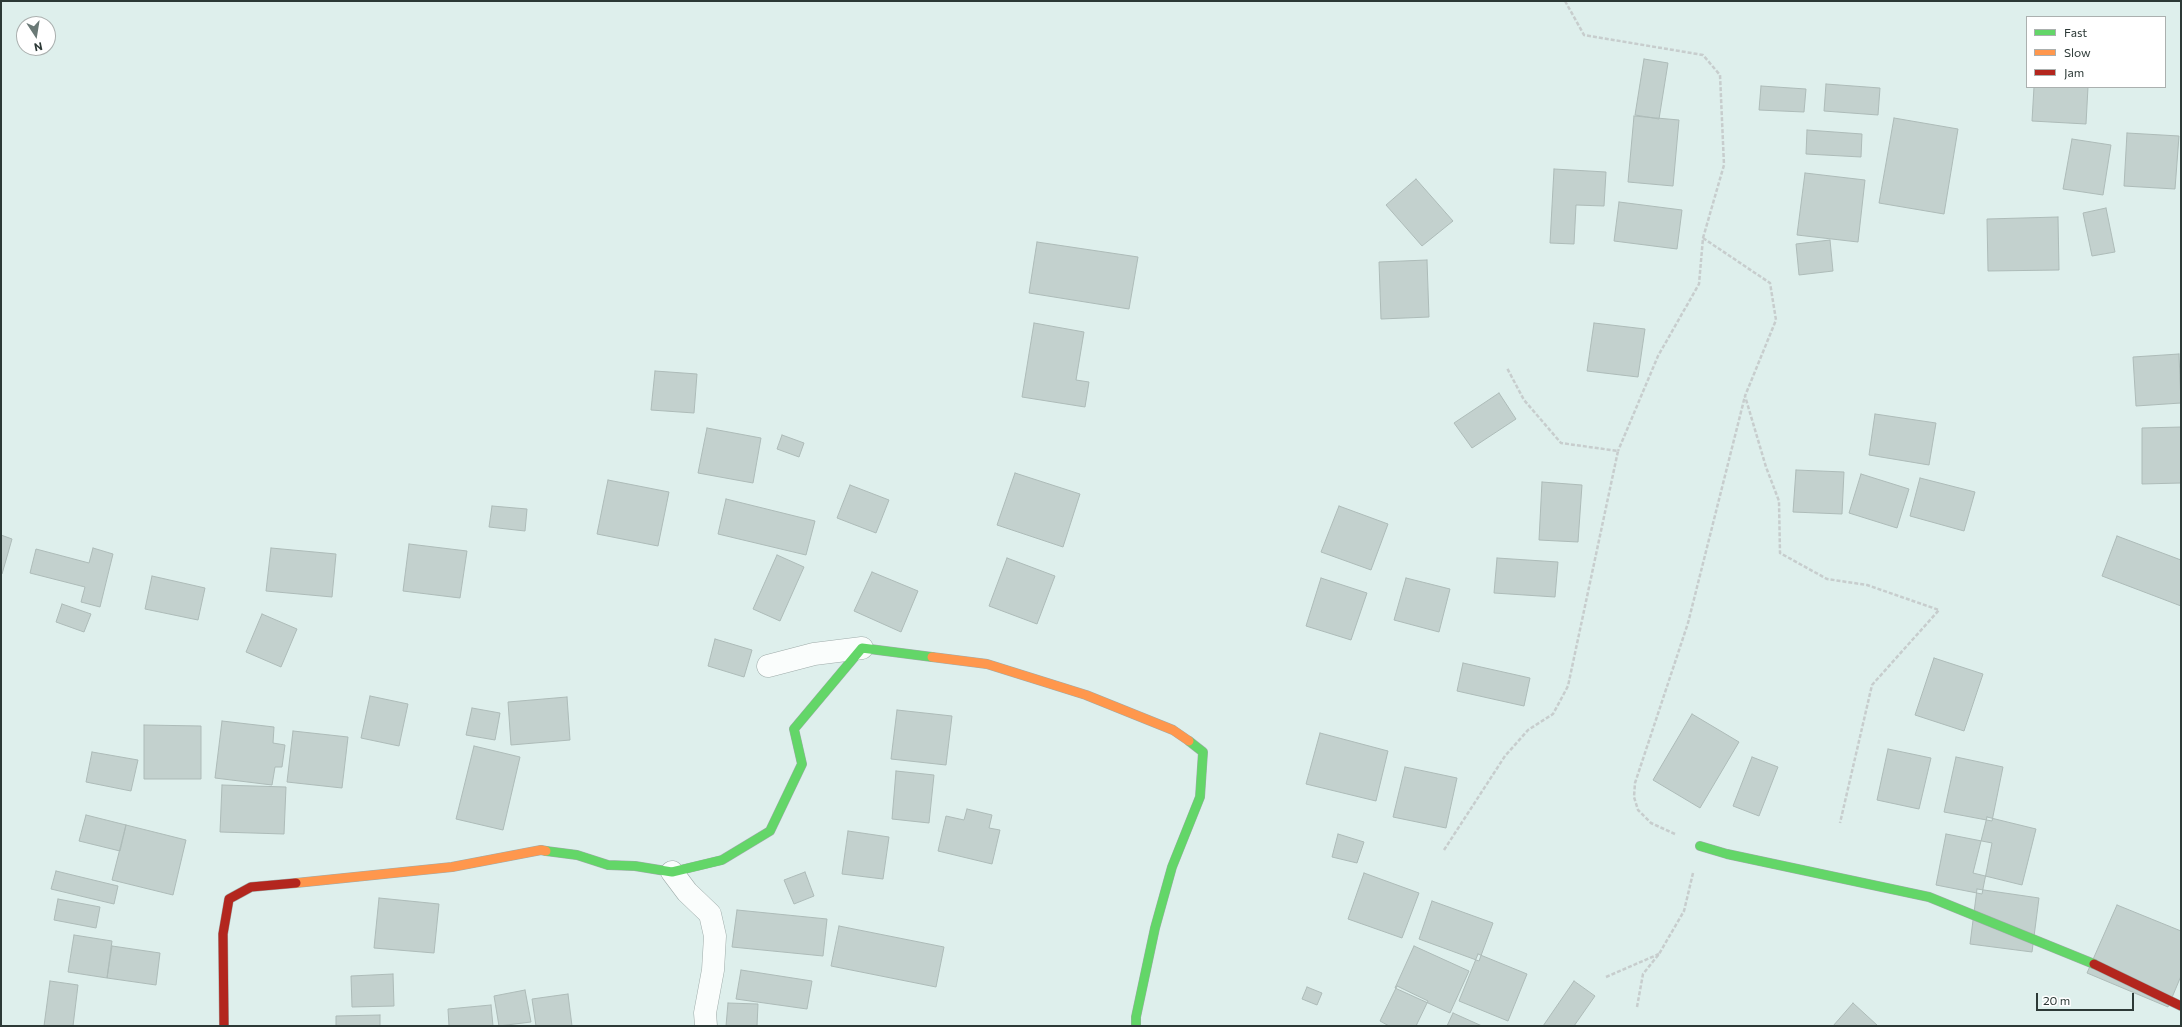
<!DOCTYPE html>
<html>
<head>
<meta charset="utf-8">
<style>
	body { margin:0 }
	#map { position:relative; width:2182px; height:1027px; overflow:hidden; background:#deefec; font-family:Commissioner,sans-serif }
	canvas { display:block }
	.frame { position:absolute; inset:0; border:2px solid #2c3936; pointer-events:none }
	.legend { position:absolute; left:2026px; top:16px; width:140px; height:72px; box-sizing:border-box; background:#fff; border:1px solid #abb0af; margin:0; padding:5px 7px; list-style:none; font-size:12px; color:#2c3936 }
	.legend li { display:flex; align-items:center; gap:8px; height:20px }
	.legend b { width:20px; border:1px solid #abb0af }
	.north { position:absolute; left:16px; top:16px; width:40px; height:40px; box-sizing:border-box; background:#fff; border:1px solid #abb0af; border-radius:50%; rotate:168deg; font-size:11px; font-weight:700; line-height:16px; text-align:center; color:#2c3936 }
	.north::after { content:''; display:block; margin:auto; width:14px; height:18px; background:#6a7976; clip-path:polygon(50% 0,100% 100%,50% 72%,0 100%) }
	.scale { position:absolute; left:2036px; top:993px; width:98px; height:18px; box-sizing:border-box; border:2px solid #2c3936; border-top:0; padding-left:5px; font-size:12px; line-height:14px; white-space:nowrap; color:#2c3936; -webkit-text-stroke:3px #fff; paint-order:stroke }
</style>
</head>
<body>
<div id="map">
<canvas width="2182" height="1027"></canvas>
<div class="frame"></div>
<ul class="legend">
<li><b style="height:5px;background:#63d668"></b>Fast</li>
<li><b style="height:5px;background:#ff974d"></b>Slow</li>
<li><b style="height:5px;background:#b3261e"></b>Jam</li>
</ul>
<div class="north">N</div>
<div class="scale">20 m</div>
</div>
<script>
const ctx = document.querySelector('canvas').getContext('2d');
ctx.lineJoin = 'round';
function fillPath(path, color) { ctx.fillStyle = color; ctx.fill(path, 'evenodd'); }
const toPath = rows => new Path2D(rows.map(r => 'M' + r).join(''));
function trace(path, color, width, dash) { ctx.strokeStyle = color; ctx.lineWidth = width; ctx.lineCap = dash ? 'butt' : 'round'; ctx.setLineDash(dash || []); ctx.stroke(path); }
const building = toPath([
	[1644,59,1668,63,1659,119,1635,115,1644,59],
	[1826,84,1880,88,1878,115,1824,111,1826,84],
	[1761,86,1806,89,1804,112,1759,110,1761,86],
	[2034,87,2088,87,2086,124,2032,121,2034,87],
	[1634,116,1679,120,1673,186,1628,182,1634,116],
	[1894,118,1958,129,1944,214,1879,203,1894,118],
	[1807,130,1862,134,1861,157,1806,154,1807,130],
	[2127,133,2179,136,2175,189,2124,186,2127,133],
	[2072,139,2111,145,2103,195,2063,189,2072,139],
	[1554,169,1606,172,1604,206,1576,205,1574,244,1550,243,1554,169],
	[1805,173,1865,180,1858,242,1797,235,1805,173],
	[1416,179,1453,221,1422,246,1386,205,1416,179],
	[1619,202,1682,210,1677,249,1614,241,1619,202],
	[2106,208,2115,252,2092,256,2083,213,2106,208],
	[2058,217,2059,270,1988,271,1987,219,2058,217],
	[1830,240,1833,271,1799,275,1796,244,1830,240],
	[1037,242,1138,257,1129,309,1029,293,1037,242],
	[1427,260,1429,317,1381,319,1379,262,1427,260],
	[1034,323,1084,332,1076,380,1089,382,1085,407,1022,397,1034,323],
	[1594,323,1645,329,1638,377,1587,371,1594,323],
	[2179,354,2181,403,2136,406,2133,357,2179,354],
	[655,371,697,374,694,413,651,410,655,371],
	[1499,393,1516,419,1472,448,1454,423,1499,393],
	[1875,414,1936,423,1929,465,1869,455,1875,414],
	[2181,427,2181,483,2142,484,2142,428,2181,427],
	[707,428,761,438,753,483,698,473,707,428],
	[782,435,804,443,799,457,777,449,782,435],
	[1796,470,1844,472,1842,514,1793,512,1796,470],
	[1015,473,1080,494,1063,547,997,525,1015,473],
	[1861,474,1909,489,1897,528,1849,513,1861,474],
	[1920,478,1975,492,1964,531,1910,516,1920,478],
	[608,480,669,492,658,546,597,534,608,480],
	[1542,482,1582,485,1578,542,1539,540,1542,482],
	[850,485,889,500,876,533,837,518,850,485],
	[726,499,815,521,806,555,718,534,726,499],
	[492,506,527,509,525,531,489,527,492,506],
	[1339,506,1388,524,1371,570,1321,552,1339,506],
	[1,535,12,539,2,574,1,574,1,535],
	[2117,536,2181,560,2181,606,2102,576,2117,536],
	[409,544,467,551,460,598,403,591,409,544],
	[93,548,113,554,100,607,81,602,85,587,30,573,36,549,89,563,93,548],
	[271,548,336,554,332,597,266,591,271,548],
	[777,555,804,567,780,621,753,609,777,555],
	[1007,558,1055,576,1037,624,989,606,1007,558],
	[1497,558,1558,562,1555,597,1494,593,1497,558],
	[872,572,918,591,901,632,854,611,872,572],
	[152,576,205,588,198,620,145,609,152,576],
	[1321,578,1367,593,1351,640,1306,626,1321,578],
	[1406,578,1450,589,1439,632,1394,620,1406,578],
	[62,604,91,614,84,632,56,622,62,604],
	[262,614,297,629,281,667,246,652,262,614],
	[715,639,752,650,744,677,708,666,715,639],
	[1934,658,1983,674,1964,731,1915,715,1934,658],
	[1463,663,1530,678,1524,706,1457,691,1463,663],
	[370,696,408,704,399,746,361,738,370,696],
	[567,697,570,740,511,745,508,702,567,697],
	[472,708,500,713,495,740,466,735,472,708],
	[897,710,952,716,946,765,891,759,897,710],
	[1692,714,1739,742,1700,808,1653,780,1692,714],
	[222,721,274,727,273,743,285,745,282,767,275,767,272,785,215,778,222,721],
	[144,725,201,726,201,779,144,779,144,725],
	[293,731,348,737,342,788,287,782,293,731],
	[1320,733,1388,751,1376,801,1306,784,1320,733],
	[474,746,520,757,503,830,456,819,474,746],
	[1888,749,1931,758,1919,809,1877,800,1888,749],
	[92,752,138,760,131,791,86,782,92,752],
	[1752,757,1778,767,1759,816,1733,806,1752,757],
	[1956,757,2003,767,1992,821,1944,812,1956,757],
	[1405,767,1457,778,1446,828,1393,817,1405,767],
	[896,771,934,775,929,823,892,819,896,771],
	[222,785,286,787,284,834,220,832,222,785],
	[967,809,992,815,989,828,1000,830,992,864,938,851,946,816,964,820,967,809],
	[86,815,126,825,120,851,79,841,86,815],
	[1987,817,2036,829,2022,885,1973,873,1987,817],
	[126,825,186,840,173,895,112,880,126,825],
	[848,831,889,837,883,879,842,874,848,831],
	[1338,834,1364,842,1357,863,1332,857,1338,834],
	[1946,834,1992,843,1982,894,1936,885,1946,834],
	[56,871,118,886,114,904,51,889,56,871],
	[805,872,814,896,794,904,784,880,805,872],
	[1364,873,1419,893,1402,938,1348,919,1364,873],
	[1977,889,2039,898,2032,952,1970,944,1977,889],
	[379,898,439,904,434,953,374,948,379,898],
	[58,899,100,907,96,928,54,920,58,899],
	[1432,901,1493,923,1479,961,1419,939,1432,901],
	[2117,905,2181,931,2181,976,2168,1007,2087,973,2117,905],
	[737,910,827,919,823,956,732,947,737,910],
	[839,926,944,947,936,987,831,966,839,926],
	[74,935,112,941,107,978,68,972,74,935],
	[112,946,160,953,156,985,107,978,112,946],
	[1414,946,1469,971,1450,1013,1395,988,1414,946],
	[1478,954,1527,974,1508,1021,1459,1001,1478,954],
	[741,970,812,981,807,1009,736,999,741,970],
	[393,974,394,1006,352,1007,351,976,393,974],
	[50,981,78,985,73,1026,44,1026,50,981],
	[1574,981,1595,996,1574,1026,1543,1026,1574,981],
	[1397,986,1428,1001,1416,1026,1389,1026,1380,1021,1397,986],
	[1307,987,1322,993,1317,1005,1302,999,1307,987],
	[525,990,531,1022,499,1026,494,996,525,990],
	[568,994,572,1026,536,1026,532,999,568,994],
	[728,1003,758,1004,757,1026,726,1026,728,1003],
	[1853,1003,1878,1026,1833,1026,1853,1003],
	[491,1005,493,1026,449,1026,448,1009,491,1005],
	[1453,1013,1482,1026,1447,1026,1453,1013],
	[380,1015,380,1026,336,1026,336,1016,380,1015]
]);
fillPath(building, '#c3d1ce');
trace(building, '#adbbb8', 1);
const street = toPath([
	[768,666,814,654,862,648],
	[672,872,687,892,710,914,715,936,713,970,705,1013,706,1026]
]);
const fast = toPath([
	[1700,846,1727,854,1929,897,2094,964],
	[546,851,577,855,608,865,635,866,672,872,722,860,770,831,802,764,794,729,862,648,932,657],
	[1136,1026,1136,1017,1155,928,1172,867,1200,797,1203,752,1189,741]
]);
const slow = toPath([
	[932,657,987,664,1086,695,1173,730,1189,741],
	[296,883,452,867,541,850,546,851]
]);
const jam = toPath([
	[2094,964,2181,1006],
	[224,1026,223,934,229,899,251,887,296,883]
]);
trace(street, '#9eaba9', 23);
trace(fast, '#9eaba9', 10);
trace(slow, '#9eaba9', 10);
trace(jam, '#9eaba9', 10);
trace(toPath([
	[1565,1,1584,35,1703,55,1720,75,1724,165,1703,238,1699,284,1658,356,1618,451],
	[1703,238,1770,283,1776,320,1745,396,1766,467,1779,501,1780,553,1827,579,1867,585,1939,610,1872,685,1840,823],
	[1675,834,1651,823,1638,810,1634,797,1635,783,1688,623,1745,396],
	[1444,850,1505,756,1528,730,1553,714,1568,686,1618,451,1561,443,1524,400,1507,368],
	[1606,977,1659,954],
	[1637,1007,1643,974,1659,954,1684,911,1693,873]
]), '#c7cdcd', 2.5, [4, 2]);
trace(street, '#fafdfc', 22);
trace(fast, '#63d668', 9);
trace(slow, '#ff974d', 9);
trace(jam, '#b3261e', 9);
</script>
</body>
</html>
